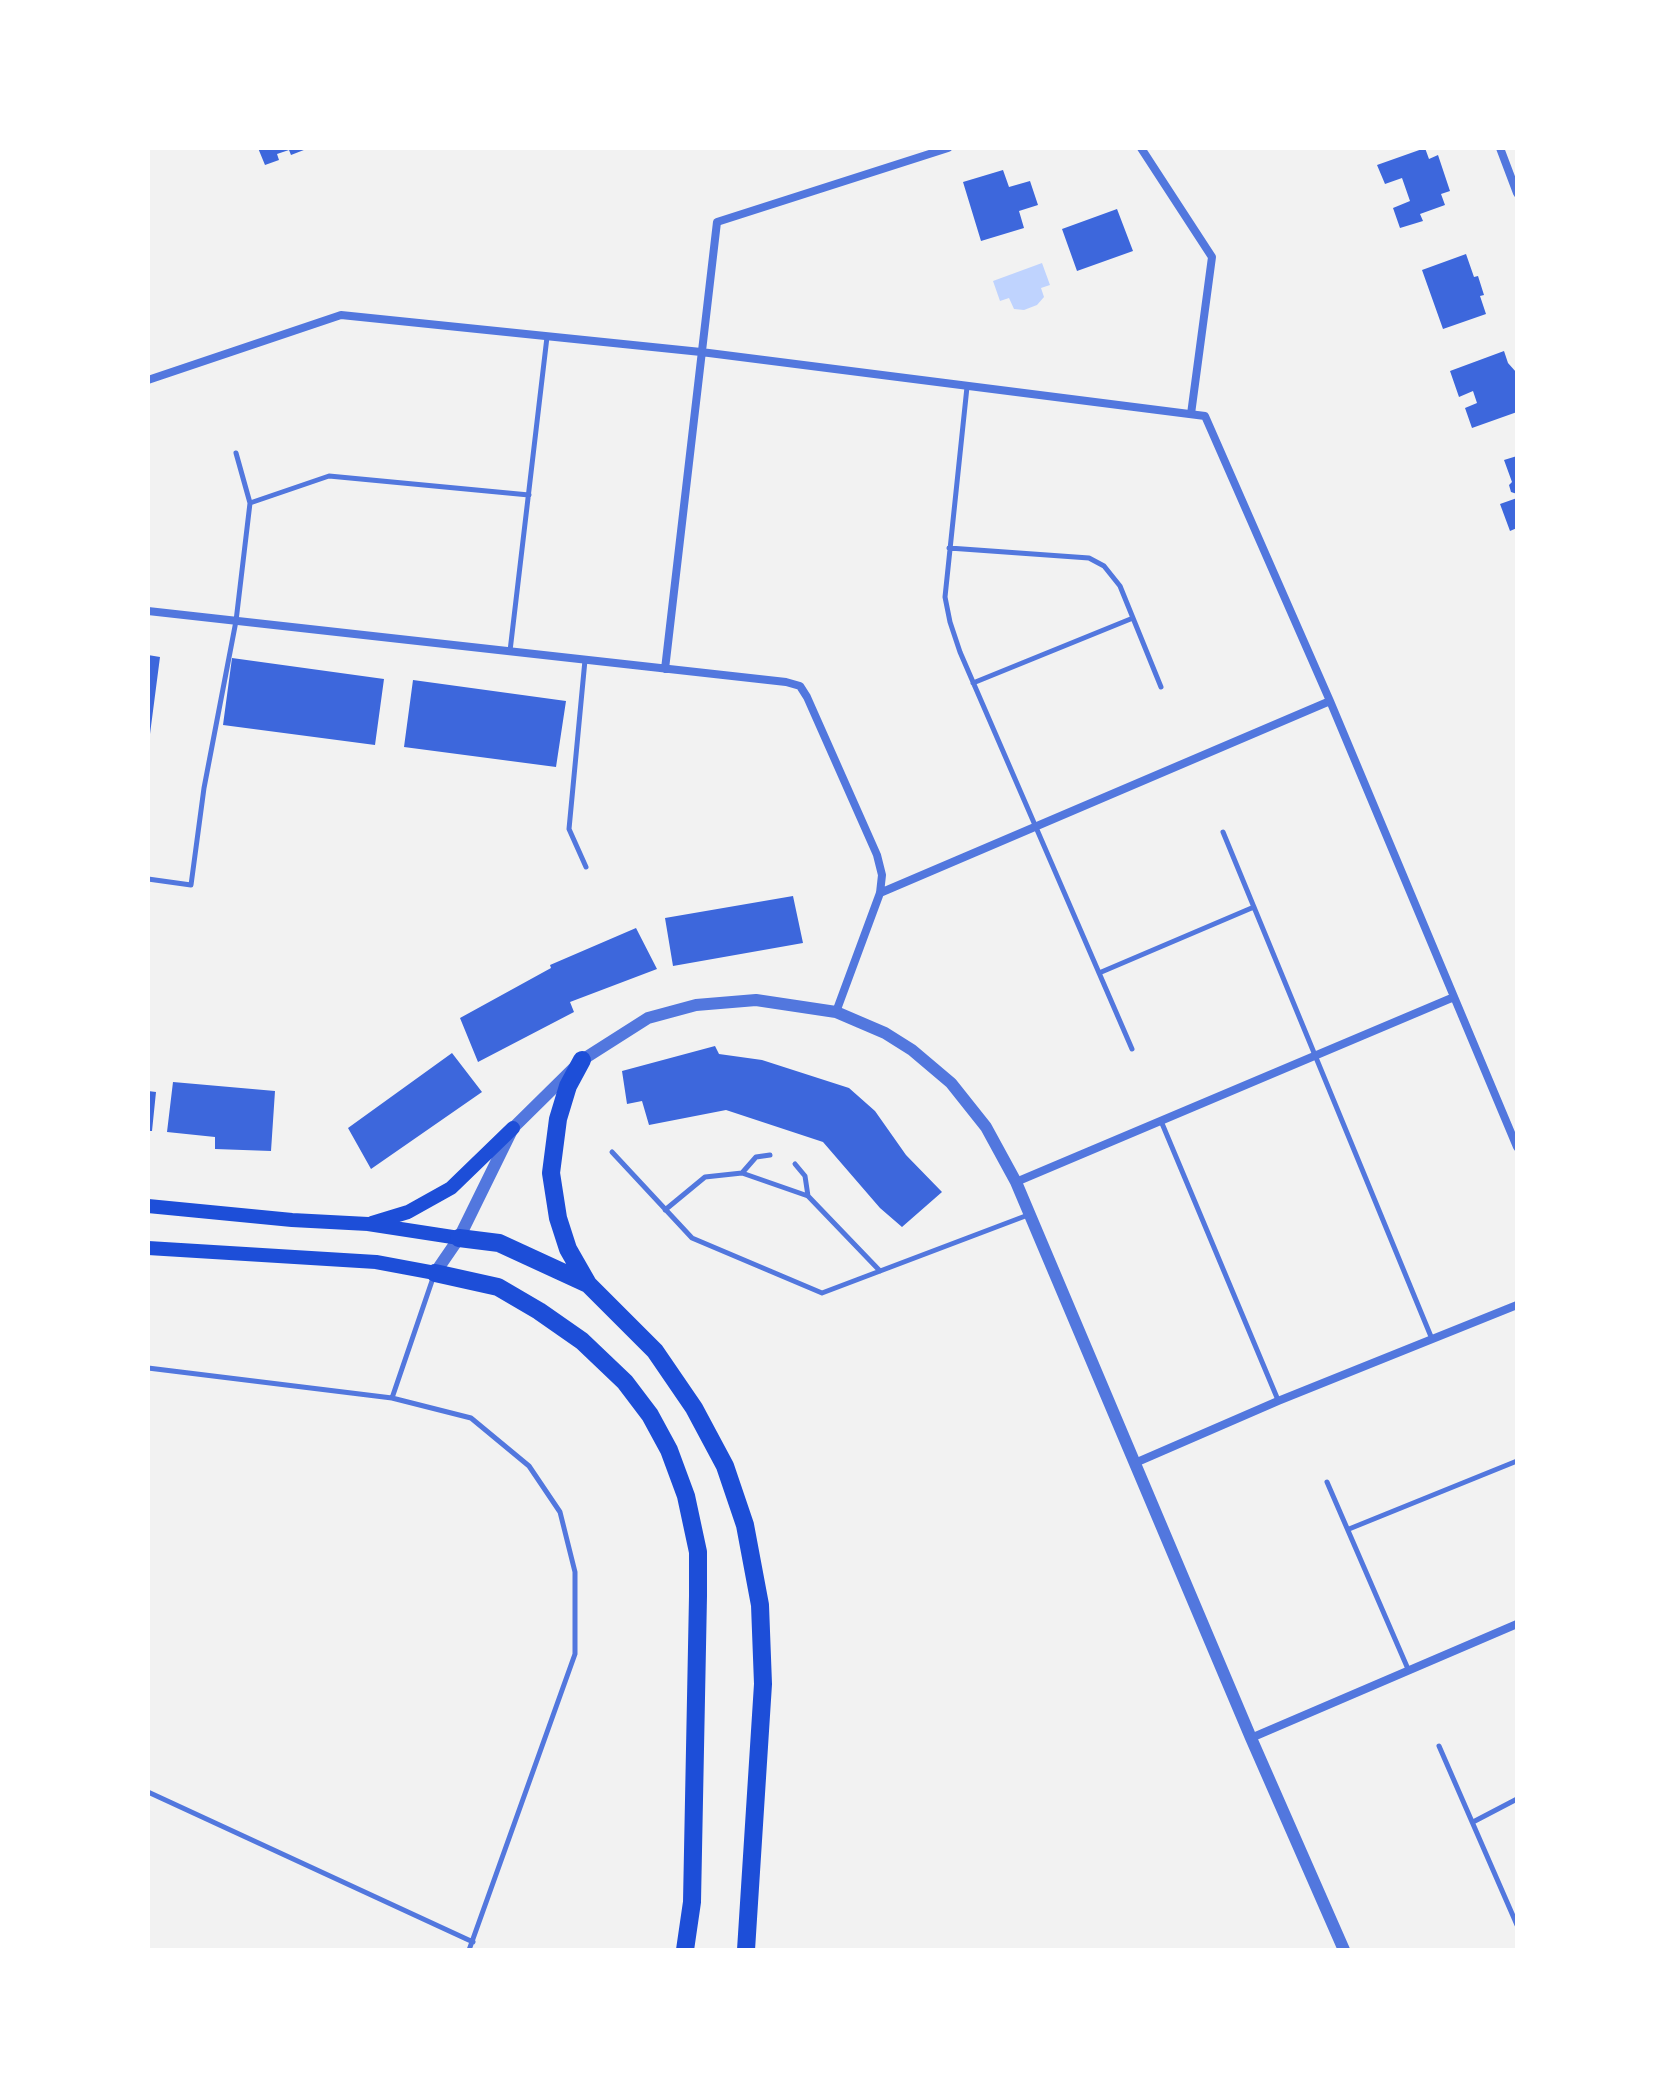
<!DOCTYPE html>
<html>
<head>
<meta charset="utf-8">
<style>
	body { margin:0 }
	#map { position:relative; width:1665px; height:2098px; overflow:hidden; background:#f2f2f2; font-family:"Asap Condensed",sans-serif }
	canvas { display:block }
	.frame { position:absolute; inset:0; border:150px solid #fff; pointer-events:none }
</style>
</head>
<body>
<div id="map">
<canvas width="1665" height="2098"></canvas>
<div class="frame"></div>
</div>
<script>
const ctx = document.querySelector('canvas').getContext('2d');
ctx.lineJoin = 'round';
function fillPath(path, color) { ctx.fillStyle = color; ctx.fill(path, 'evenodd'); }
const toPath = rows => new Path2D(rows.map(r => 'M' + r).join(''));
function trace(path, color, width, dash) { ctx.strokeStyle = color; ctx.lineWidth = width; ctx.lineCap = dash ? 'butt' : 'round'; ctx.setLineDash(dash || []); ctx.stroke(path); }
fillPath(toPath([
	[1042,263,1050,285,1041,288,1044,297,1037,305,1024,310,1014,309,1009,298,1000,301,993,281]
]), '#bfd3fe');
fillPath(toPath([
	[258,148,309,148,291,155,289,150,277,154,279,160,265,165],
	[1425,148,1429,159,1438,155,1450,191,1441,194,1445,205,1420,214,1423,221,1400,228,1393,208,1410,201,1402,178,1385,184,1377,165],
	[1003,170,1009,187,1030,181,1038,205,1019,211,1024,228,981,241,963,182],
	[1117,209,1133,251,1077,271,1062,229],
	[1466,254,1474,277,1478,276,1484,295,1480,296,1486,314,1443,329,1422,270],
	[1504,351,1508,363,1516,372,1517,412,1472,428,1465,408,1477,403,1473,391,1459,397,1450,371],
	[1517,456,1517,494,1511,492,1509,485,1512,482,1504,460],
	[1517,498,1517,528,1510,531,1500,504],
	[148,655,160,657,150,734,148,734],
	[232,658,384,679,375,745,223,725],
	[413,680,566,701,556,767,404,747],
	[793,896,803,943,673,966,665,918],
	[636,928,657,969,570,1002,574,1012,478,1062,460,1018,551,968,550,965],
	[715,1046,719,1054,762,1060,849,1088,875,1111,906,1155,942,1192,902,1227,880,1208,823,1142,726,1110,649,1125,642,1101,627,1104,622,1071],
	[452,1053,482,1092,371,1169,348,1128],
	[173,1082,275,1091,271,1151,215,1149,215,1137,167,1132],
	[148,1091,156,1092,152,1131,148,1131]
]), '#3d67dc');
trace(toPath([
	[967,387,945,597,950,622,960,652,1132,1049],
	[236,453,250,503],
	[949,548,1089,558,1104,566,1120,586,1161,687],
	[510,651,547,337],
	[585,660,569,829,586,867],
	[973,683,1133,618],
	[1223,832,1432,1339],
	[148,879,191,885,204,788,236,621,250,503,329,476,529,495],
	[1099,973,1254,907],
	[1161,1121,1278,1400],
	[612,1152,692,1238,822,1293,1028,1215],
	[795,1164,805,1176,808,1196],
	[742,1173,756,1157,770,1155],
	[665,1210,705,1177,742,1173,808,1196,880,1271],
	[148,1368,392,1398,471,1418,529,1466,560,1512,575,1572,575,1654,469,1950],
	[392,1398,433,1278],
	[1327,1482,1408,1669],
	[1349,1529,1517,1461],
	[1439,1746,1517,1925],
	[148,1792,473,1942],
	[1473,1822,1517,1799]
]), '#5277de', 5);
trace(toPath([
	[1141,148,1212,257,1191,414],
	[1500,148,1517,193],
	[148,380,341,315,701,352,1205,416,1330,701,1517,1147],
	[148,611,786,682,800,686,807,697,877,855,882,875,880,893,836,1012],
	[665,669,717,222,948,148],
	[880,893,1330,701],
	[1016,1182,1454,997],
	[1135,1463,1278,1401,1517,1305],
	[1251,1738,1517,1624]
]), '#5277de', 8);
trace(toPath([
	[435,1273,459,1238,513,1128,582,1060,648,1018,696,1005,756,1000,836,1012,885,1033,912,1050,951,1083,986,1127,1016,1182,1251,1738,1344,1950]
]), '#5277de', 12);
trace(toPath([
	[148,1206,292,1220,368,1224,459,1238],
	[372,1223,408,1212,451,1188,513,1128],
	[148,1248,376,1262,435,1273]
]), '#1d4ed8', 14);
trace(toPath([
	[582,1060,568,1086,558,1119,551,1173,558,1218,568,1249,588,1284],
	[459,1238,499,1243,588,1284,655,1351,694,1408,725,1466,745,1525,760,1605,763,1684,746,1950],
	[435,1273,498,1287,539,1311,582,1341,625,1382,650,1415,669,1450,686,1496,698,1552,698,1596,692,1902,685,1950]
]), '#1d4ed8', 18);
</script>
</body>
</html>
